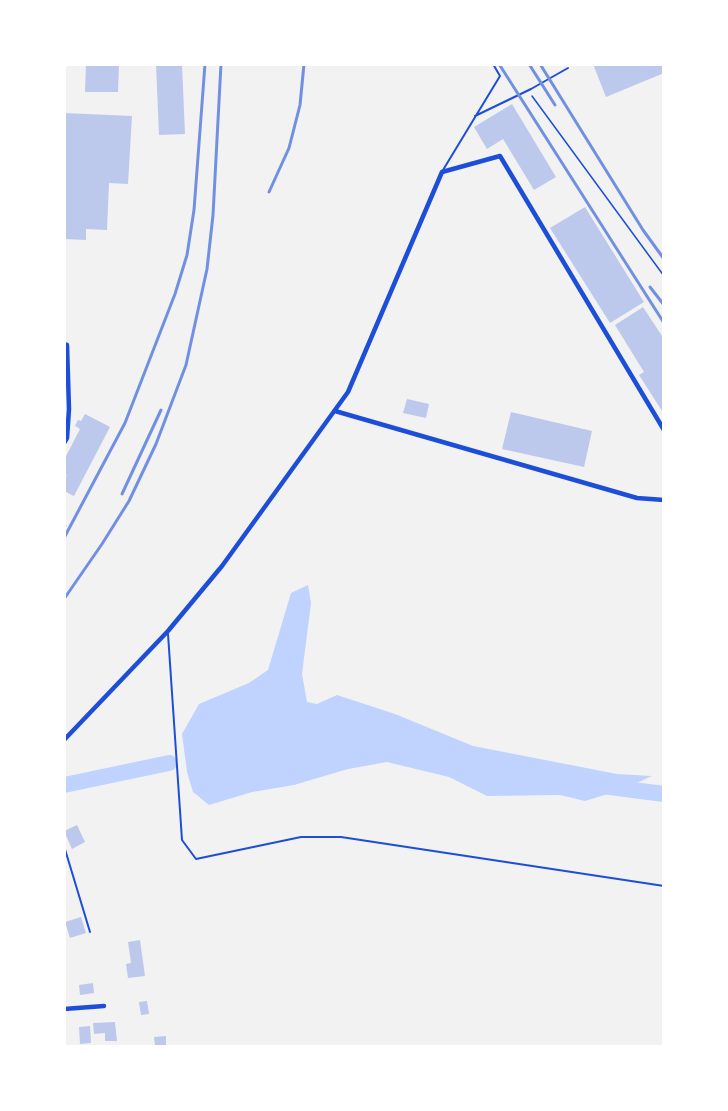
<!DOCTYPE html>
<html>
<head>
<meta charset="utf-8">
<style>
	body { margin:0 }
	#map { position:relative; width:728px; height:1111px; overflow:hidden; background:#f2f2f2; font-family:Montserrat,sans-serif }
	canvas { display:block }
	.frame { position:absolute; inset:0; border:66px solid #fff; pointer-events:none }
</style>
</head>
<body>
<div id="map">
<canvas width="728" height="1111"></canvas>
<div class="frame"></div>
</div>
<script>
const ctx = document.querySelector('canvas').getContext('2d');
ctx.lineJoin = 'round';
function fillPath(path, color) { ctx.fillStyle = color; ctx.fill(path, 'evenodd'); }
const toPath = rows => new Path2D(rows.map(r => 'M' + r).join(''));
function trace(path, color, width, dash) { ctx.strokeStyle = color; ctx.lineWidth = width; ctx.lineCap = dash ? 'butt' : 'round'; ctx.setLineDash(dash || []); ctx.stroke(path); }
fillPath(toPath([
	[308,585,311,603,302,674,307,702,317,704,337,695,395,714,473,746,617,774,652,776,621,790,585,801,560,795,487,796,449,777,387,762,348,769,294,785,252,792,209,805,193,792,187,772,182,734,199,704,249,683,268,670,291,593]
]), '#bfd3fe');
trace(toPath([
	[64,785,169,763],
	[602,786,664,794]
]), '#bfd3fe', 16);
fillPath(toPath([
	[86,64,119,64,118,92,85,92],
	[156,64,182,64,185,134,159,135],
	[593,64,662,64,664,73,606,97],
	[512,104,556,177,534,190,503,139,487,149,474,127],
	[64,113,132,116,128,184,109,183,107,230,86,229,86,240,64,239],
	[585,207,644,302,610,323,550,228],
	[643,307,664,339,664,414,639,375,644,372,615,325],
	[407,399,429,404,426,418,403,413],
	[511,412,592,431,584,467,502,449],
	[85,414,110,427,74,496,64,491,64,480,67,475,64,474,64,460,80,429,75,426,78,420,81,421],
	[77,825,85,842,72,849,64,831],
	[81,917,86,933,70,938,65,922],
	[140,940,145,976,128,978,126,964,131,963,128,942],
	[93,983,94,993,80,995,79,985],
	[147,1001,149,1014,141,1015,139,1002],
	[115,1022,117,1041,105,1041,105,1033,94,1034,93,1023],
	[90,1026,91,1043,80,1044,79,1027],
	[166,1036,166,1046,155,1046,154,1037]
]), '#bdc9ec');
trace(toPath([
	[532,96,664,276]
]), '#1d4ed8', 1.5);
trace(toPath([
	[475,116,531,89,568,68],
	[443,170,500,76,493,64],
	[168,634,182,840,196,859,301,837,341,837,664,886],
	[64,846,90,932]
]), '#1d4ed8', 2);
trace(toPath([
	[64,344,67,345,69,409,67,438,64,443],
	[335,411,637,498,664,500],
	[64,740,168,631,222,566,348,392,442,172,500,156,664,430],
	[64,1009,104,1006]
]), '#1d4ed8', 4.5);
trace(toPath([
	[499,64,664,323],
	[529,64,555,105],
	[540,64,643,230,664,259],
	[269,192,289,148,300,105,304,64],
	[650,287,664,305],
	[122,494,161,410],
	[64,538,125,423,175,294,187,255,194,210,205,64],
	[64,599,102,544,129,501,156,444,186,365,207,269,213,215,221,64]
]), '#7290e2', 3);
</script>
</body>
</html>
